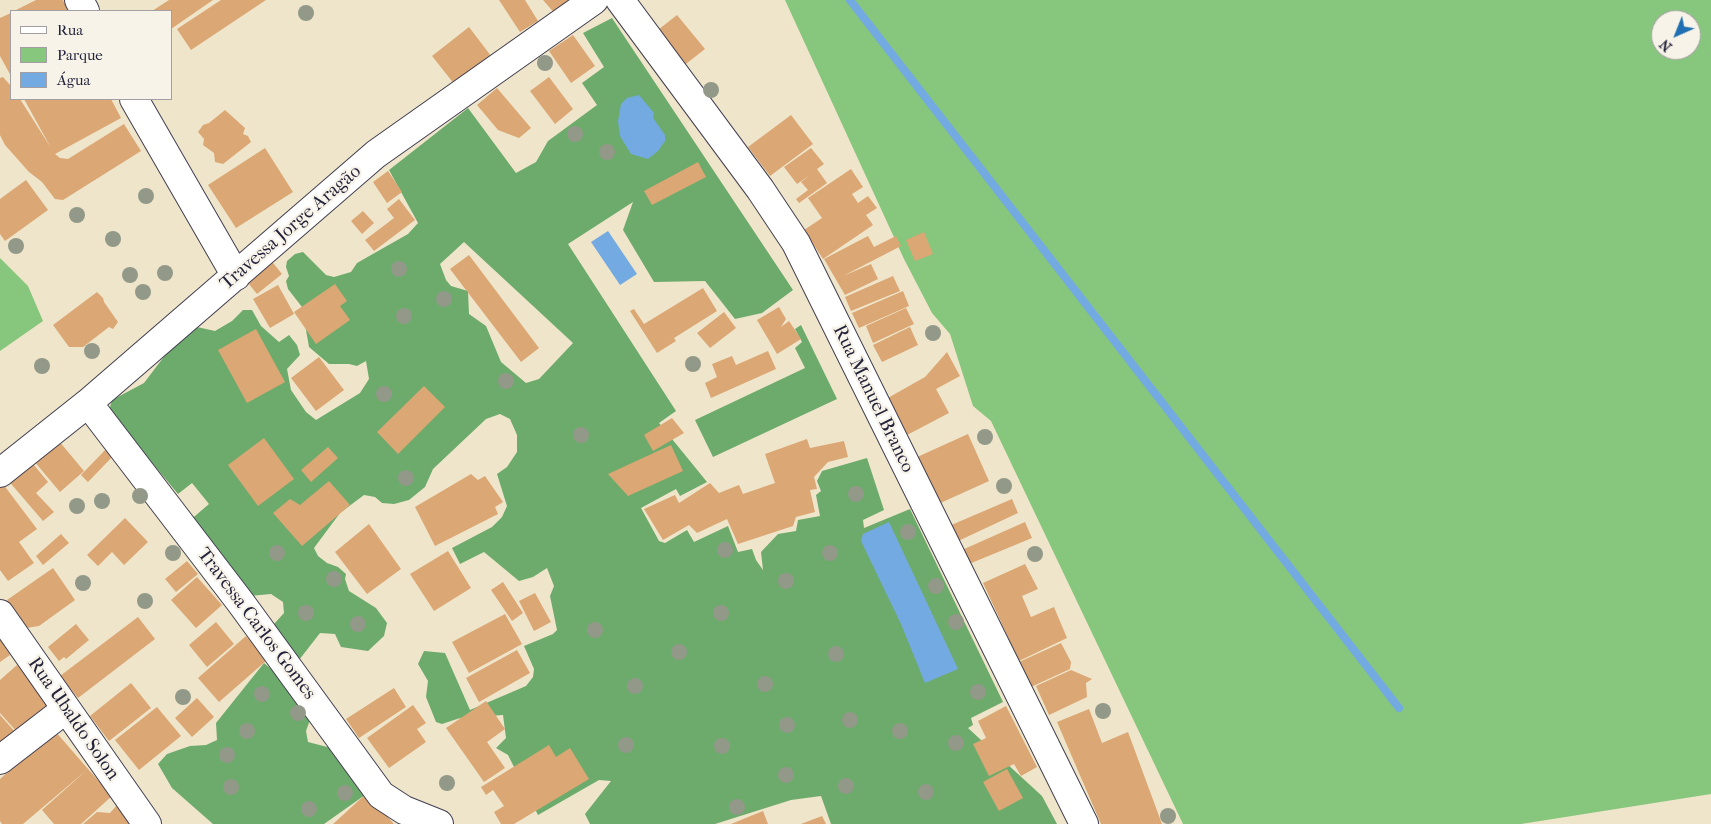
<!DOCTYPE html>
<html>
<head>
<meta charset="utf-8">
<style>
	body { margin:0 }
	#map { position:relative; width:1711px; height:824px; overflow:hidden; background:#efe5ca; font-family:"IM FELL French Canon",serif }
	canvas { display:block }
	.legend { position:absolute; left:10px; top:10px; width:162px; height:90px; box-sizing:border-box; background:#f7f3e8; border:1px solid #a29fa3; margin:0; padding:6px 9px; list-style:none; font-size:15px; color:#22223b }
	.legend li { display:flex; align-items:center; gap:10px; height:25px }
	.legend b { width:25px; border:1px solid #a29fa3 }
	.north { position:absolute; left:1651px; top:10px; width:50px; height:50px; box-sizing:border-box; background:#f7f3e8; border:1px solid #a29fa3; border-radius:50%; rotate:224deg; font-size:14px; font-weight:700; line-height:20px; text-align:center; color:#22223b }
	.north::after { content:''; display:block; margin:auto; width:18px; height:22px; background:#1f6fb2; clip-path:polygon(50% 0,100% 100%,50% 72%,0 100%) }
</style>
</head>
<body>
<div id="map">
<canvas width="1711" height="824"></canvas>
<ul class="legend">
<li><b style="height:6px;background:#fff"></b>Rua</li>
<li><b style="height:14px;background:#87c67d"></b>Parque</li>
<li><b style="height:14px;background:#73aae2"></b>Água</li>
</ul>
<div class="north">N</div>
</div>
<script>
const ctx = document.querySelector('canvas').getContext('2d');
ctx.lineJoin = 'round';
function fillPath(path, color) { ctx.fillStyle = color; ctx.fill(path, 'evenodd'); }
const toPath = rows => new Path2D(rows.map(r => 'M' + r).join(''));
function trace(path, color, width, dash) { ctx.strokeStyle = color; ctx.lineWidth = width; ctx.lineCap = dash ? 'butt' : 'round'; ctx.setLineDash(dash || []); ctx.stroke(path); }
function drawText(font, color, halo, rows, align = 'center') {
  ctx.font = font + ' "IM FELL French Canon",serif'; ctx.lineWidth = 4.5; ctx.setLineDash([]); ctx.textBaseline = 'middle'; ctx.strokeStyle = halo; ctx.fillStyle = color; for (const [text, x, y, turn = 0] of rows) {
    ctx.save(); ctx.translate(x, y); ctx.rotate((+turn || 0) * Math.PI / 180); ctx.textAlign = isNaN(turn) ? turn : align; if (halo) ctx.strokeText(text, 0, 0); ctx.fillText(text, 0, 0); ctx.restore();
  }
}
fillPath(toPath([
	[785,0,1711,0,1711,794,1521,824,1183,824,991,421,973,406,950,334,932,313,904,259],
	[1661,20,1691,20,1691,50,1661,50],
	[0,258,28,286,43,321,0,351]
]), '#87c67d');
fillPath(toPath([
	[612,18,793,290,762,313,735,319,705,281,654,282,623,230,633,202,568,244,676,411,659,423,707,482,680,496,676,489,641,508,659,541,665,543,687,530,694,542,728,526,738,552,752,549,756,560,763,570,761,552,778,534,796,531,798,520,820,516,816,495,821,491,817,481,822,471,867,458,884,510,863,520,864,528,910,509,1003,702,971,718,973,725,968,728,1042,796,1057,824,831,824,821,796,791,800,715,824,590,824,585,814,611,781,599,780,538,815,508,755,496,748,506,738,503,715,460,718,442,724,436,722,426,697,428,681,418,664,424,651,445,653,470,710,526,686,533,677,534,669,524,646,553,634,557,630,550,596,554,586,547,568,533,577,519,581,484,552,460,564,452,548,492,527,502,517,507,506,497,474,507,467,517,452,517,435,510,419,500,414,486,419,433,469,425,487,409,500,394,504,382,503,375,497,364,495,340,513,314,548,318,556,327,563,338,567,346,574,345,579,349,591,376,608,387,623,384,636,368,651,341,647,335,634,320,633,299,660,274,638,274,624,284,613,283,602,271,594,249,596,188,522,209,504,192,483,178,494,109,411,112,400,144,383,188,325,215,331,232,321,243,310,252,310,261,326,279,342,289,335,297,345,300,355,287,369,291,390,306,412,316,420,360,393,369,379,366,361,357,366,349,364,329,364,309,347,302,307,288,289,286,281,289,276,286,267,287,261,295,254,303,252,326,275,334,277,351,272,357,263,408,234,418,223,389,170,468,108,516,173,536,162,548,141,597,105,582,83,604,67,583,33],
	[464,242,573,343,539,379,526,383,501,362,486,326,469,314,468,291,451,286,446,280,440,264],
	[801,325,837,399,713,457,695,420,805,368,795,348,802,342,795,329],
	[264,663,304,696,311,717,306,731,308,742,335,749,365,795,324,824,213,824,172,788,158,764,167,754,190,746,206,745,217,740,216,723]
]), '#6dab6c');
fillPath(toPath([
	[639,95,654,113,653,118,665,135,665,141,658,151,648,159,631,154,620,136,618,121,621,104,627,98],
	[608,231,637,274,620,285,591,242],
	[889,522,958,669,925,683,901,624,861,541,863,534]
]), '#73aae2');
trace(toPath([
	[850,0,1399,708]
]), '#73aae2', 8);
fillPath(toPath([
	[36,0,63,0,68,11,14,11],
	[169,0,213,0,171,29,171,11,152,11],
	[221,0,266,0,191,50,177,29],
	[499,0,525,0,538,21,520,32],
	[543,0,576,0,558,17],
	[11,13,11,76,0,56,0,18],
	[677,15,705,49,682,67,654,33],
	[469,27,491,56,455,85,432,56],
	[573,35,595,66,571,83,549,51],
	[3,77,11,86,11,99,20,99,51,148,24,99,111,99,121,118,55,154,60,158,68,159,124,124,141,151,63,200,55,199,42,182,29,172,5,145,0,135,0,78],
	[549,77,573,109,555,124,530,91],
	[497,88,531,128,519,138,498,130,477,105],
	[225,110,245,128,243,134,248,136,251,142,223,164,215,162,214,153,203,145,204,139,198,132,203,125,209,123],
	[791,115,813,144,770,176,748,147],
	[265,148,293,192,236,228,208,185],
	[811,148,824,164,817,169,827,183,799,203,796,199,808,190,801,182,810,175,797,184,784,167],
	[698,162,706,177,652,205,644,191],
	[851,169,863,187,852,194,858,203,868,196,877,208,866,215,873,225,823,259,804,230,822,218,808,198],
	[388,171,402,192,387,203,373,182],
	[26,180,48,210,5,241,0,234,0,199],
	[399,199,415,220,374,251,365,240,394,218,387,209],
	[363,211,374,223,362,234,351,221],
	[924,232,933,254,915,261,906,240],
	[868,236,874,247,896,236,901,246,843,276,871,264,878,279,845,295,824,259],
	[469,255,539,348,521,362,450,269],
	[269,258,282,274,257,294,244,278],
	[893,276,900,291,851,311,845,297],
	[335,284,347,301,340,306,350,320,316,344,294,312],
	[278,285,294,314,270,328,253,299],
	[703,288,717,311,674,338,676,341,657,353,630,311,634,309,644,324],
	[903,291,909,306,859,328,852,313],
	[97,292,103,298,104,302,118,322,113,329,109,327,83,347,69,347,53,325],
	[779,307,786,319,781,327,789,321,801,339,777,354,757,320],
	[906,308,914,324,873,343,866,326],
	[724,312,736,328,710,348,697,333],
	[910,327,918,345,882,362,873,345],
	[256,329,285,382,247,403,218,350],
	[768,351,776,369,711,398,705,383,717,377,712,364,732,356,736,365],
	[947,352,960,376,936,389,949,413,907,435,886,399,925,377],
	[319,357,344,390,316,411,291,378],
	[424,386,445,407,398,454,377,432],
	[672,418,684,433,653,451,644,435],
	[968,434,989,481,936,505,915,458],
	[264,438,294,479,258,506,228,465],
	[807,439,810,448,844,441,848,457,828,462,814,477,817,489,810,490,815,512,796,517,793,526,738,544,727,519,697,533,689,525,663,540,644,509,675,495,679,503,710,483,719,493,739,485,743,494,775,483,765,454],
	[58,440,84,471,60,492,34,461],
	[671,445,683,471,628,496,608,474],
	[108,447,115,454,88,482,81,475],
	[328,447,338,458,311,482,301,470],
	[29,459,48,482,36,493,54,512,43,521,6,478],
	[471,474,478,480,485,476,503,502,495,507,498,514,435,546,415,507],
	[329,481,350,505,302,546,273,513,290,499,300,505],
	[3,484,37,529,19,542,34,563,8,581,0,570,0,486],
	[1012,499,1018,513,956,542,949,526],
	[125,518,148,542,124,565,112,552,98,566,87,555],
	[1025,522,1032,538,969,564,962,550],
	[369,524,401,569,367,594,335,552],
	[61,534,69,543,43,565,36,556],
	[448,551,471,588,434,611,410,574],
	[187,561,198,574,176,592,165,579],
	[1025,564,1038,589,1022,596,1031,617,1054,607,1067,638,1019,661,983,583],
	[53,568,75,600,39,626,26,628,7,600],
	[197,577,222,605,196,628,171,600],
	[503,582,523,613,512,621,491,590],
	[535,593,551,622,534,631,519,601],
	[505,614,522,644,469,673,452,642],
	[138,617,155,639,78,698,60,676],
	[216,622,234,644,207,667,189,645],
	[76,624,89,640,66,659,64,657,59,661,48,647],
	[246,636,267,660,219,702,198,678],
	[0,639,10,655,0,662],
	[1061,643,1071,662,1070,669,1031,687,1019,662],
	[517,650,530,673,479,702,466,678],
	[17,665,51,704,18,733,0,713,0,680],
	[1071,670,1092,679,1086,683,1087,697,1049,715,1036,686],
	[131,683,151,708,109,741,90,716],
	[394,688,406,707,359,738,346,719],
	[197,698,214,717,192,737,175,718],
	[486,701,505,729,487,742,505,768,484,782,446,728],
	[413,705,426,723,417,729,426,742,389,768,367,738],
	[1006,706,1037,767,1021,776,1014,764,989,776,973,744,986,738,978,721],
	[157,707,181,736,139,770,115,740],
	[1089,709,1102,743,1128,732,1162,824,1101,824,1057,722],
	[0,715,17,734,0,748],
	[55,731,88,769,23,824,2,824,0,821,0,779],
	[549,745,556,757,570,748,589,779,514,824,501,824,494,812,504,806,493,790,486,795,481,787],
	[88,769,112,796,81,824,54,824,42,810],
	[1007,769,1023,798,999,811,983,782],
	[367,793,394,824,333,824],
	[117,805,131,824,83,824,97,812,110,813],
	[763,811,768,824,731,824],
	[822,816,826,824,801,824]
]), '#dba774');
const minor = toPath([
	[79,0,85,11],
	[620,0,760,189,796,243,1084,824],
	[134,99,236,276],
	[88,403,241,603,381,795,404,810,439,824],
	[0,473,88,403,376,154,594,0],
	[0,614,147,824],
	[0,760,66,709]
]);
trace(minor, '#413f50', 30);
trace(minor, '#fff', 28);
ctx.fillStyle = '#929988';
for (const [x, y] of [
	[306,13],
	[545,63],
	[711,90],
	[575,134],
	[607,152],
	[146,196],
	[77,215],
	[113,239],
	[16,246],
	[399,269],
	[165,273],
	[130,275],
	[143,292],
	[444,299],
	[404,316],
	[933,333],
	[92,351],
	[693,364],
	[42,366],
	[506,381],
	[384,394],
	[581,435],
	[985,437],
	[406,478],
	[1004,486],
	[856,494],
	[140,496],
	[102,501],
	[77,506],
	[908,532],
	[725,550],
	[173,553],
	[277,553],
	[830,553],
	[1035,554],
	[334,579],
	[786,581],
	[83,583],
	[936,586],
	[145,601],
	[306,613],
	[721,613],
	[956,622],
	[358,624],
	[595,630],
	[679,652],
	[836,654],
	[765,684],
	[635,686],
	[978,692],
	[262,694],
	[183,697],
	[1103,711],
	[298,713],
	[850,720],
	[787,725],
	[247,731],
	[900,731],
	[956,743],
	[626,745],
	[722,746],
	[227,755],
	[786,775],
	[447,783],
	[846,786],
	[231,787],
	[926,792],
	[345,793],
	[737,807],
	[309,809],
	[1168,816]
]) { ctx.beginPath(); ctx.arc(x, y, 8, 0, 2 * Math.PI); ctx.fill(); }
drawText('19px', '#22223b', '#f7f3e8', [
	["Travessa Jorge Aragão",291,228,-41],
	["Rua Manuel Branco",873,399,64],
	["Travessa Carlos Gomes",256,624,53],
	["Rua Ubaldo Solon",73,719,55]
]);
</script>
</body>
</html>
